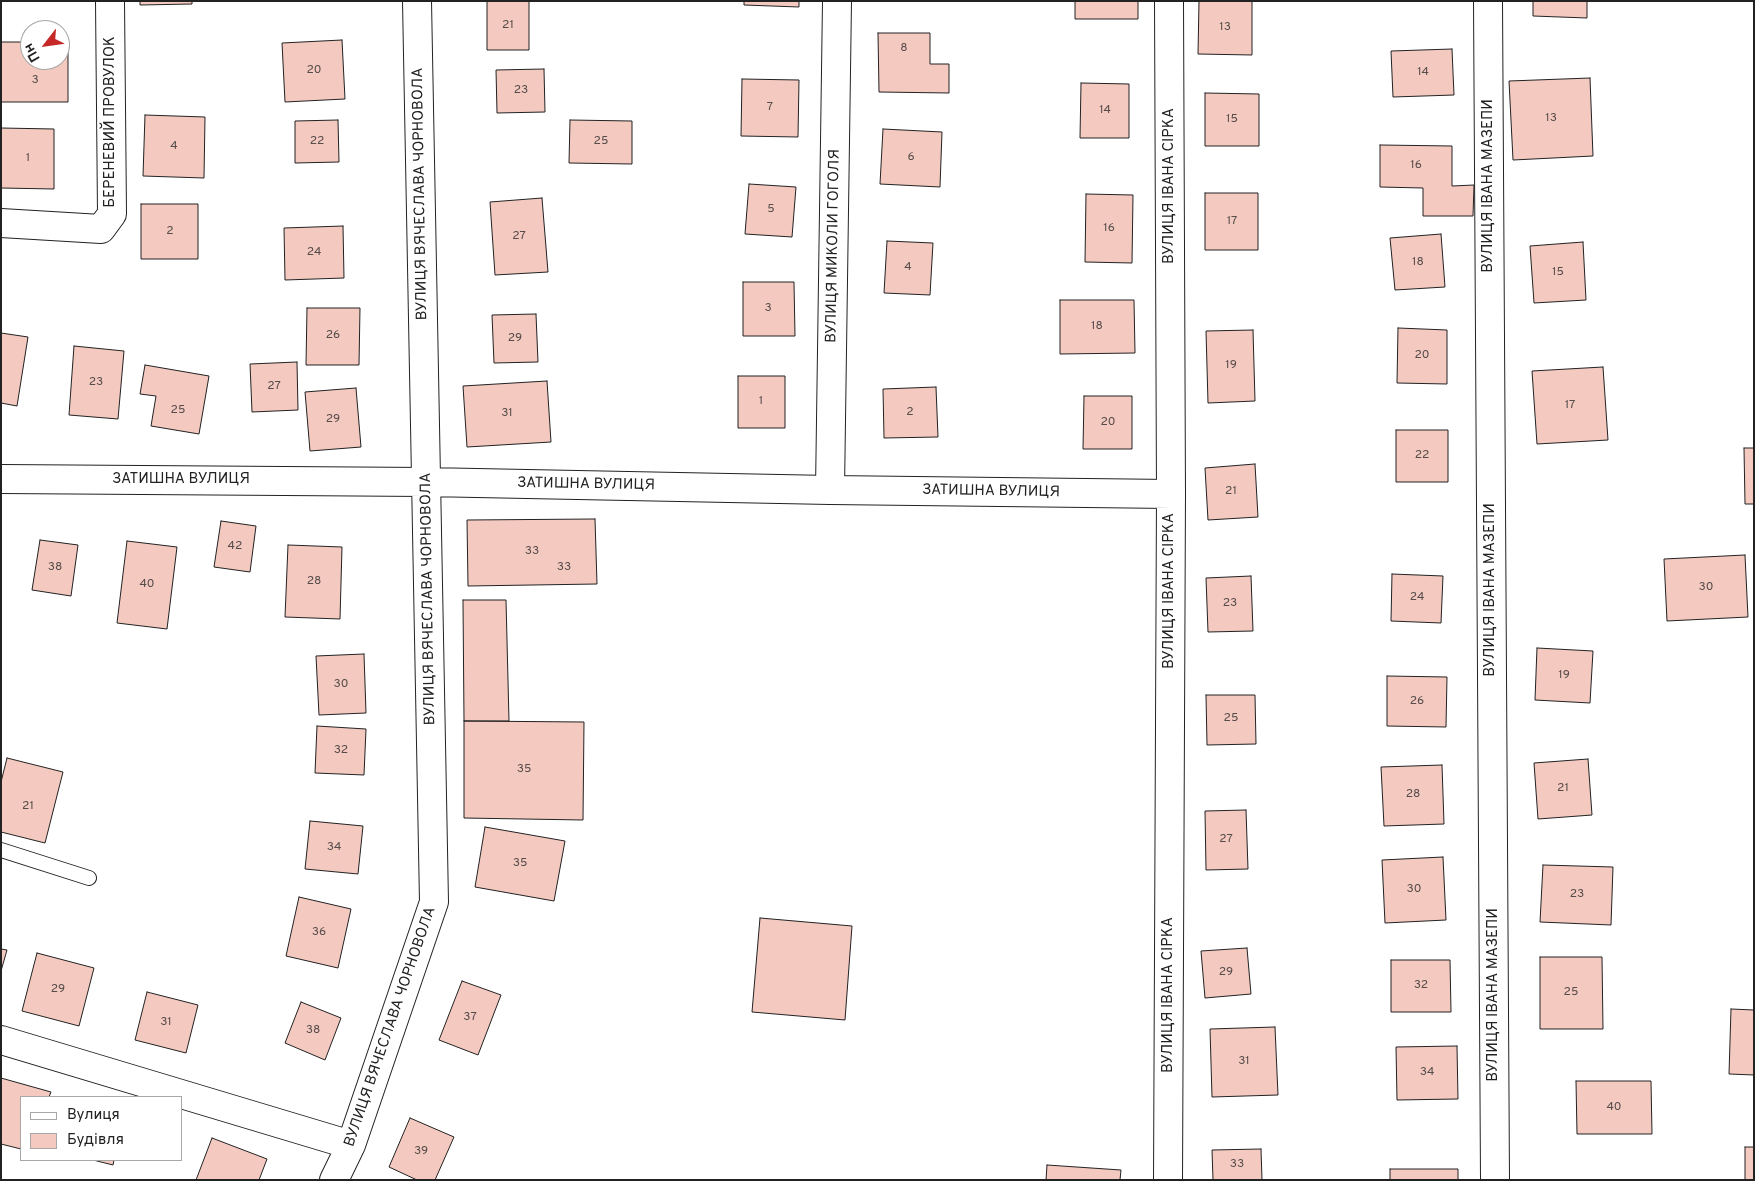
<!DOCTYPE html>
<html>
<head>
<meta charset="utf-8">
<style>
	body { margin:0 }
	#map { position:relative; width:1755px; height:1181px; overflow:hidden; background:#fff; font-family:Overpass,sans-serif }
	canvas { display:block }
	.frame { position:absolute; inset:0; border:2px solid #222; pointer-events:none }
	.legend { position:absolute; left:20px; top:1096px; width:162px; height:65px; box-sizing:border-box; background:#fff; border:1px solid #a7a7a7; margin:0; padding:6px 9px; list-style:none; font-size:15px; color:#222 }
	.legend li { display:flex; align-items:center; gap:10px; height:25px }
	.legend b { width:25px; border:1px solid #a7a7a7 }
	.north { position:absolute; left:20px; top:20px; width:50px; height:50px; box-sizing:border-box; background:#fff; border:1px solid #a7a7a7; border-radius:50%; rotate:240deg; font-size:14px; font-weight:700; line-height:20px; text-align:center; color:#222 }
	.north::after { content:''; display:block; margin:auto; width:18px; height:22px; background:#c62828; clip-path:polygon(50% 0,100% 100%,50% 72%,0 100%) }
</style>
</head>
<body>
<div id="map">
<canvas width="1755" height="1181"></canvas>
<div class="frame"></div>
<ul class="legend">
<li><b style="height:6px;background:#fff"></b>Вулиця</li>
<li><b style="height:14px;background:#f3c9c0"></b>Будівля</li>
</ul>
<div class="north">Пн</div>
</div>
<script>
const ctx = document.querySelector('canvas').getContext('2d');
ctx.lineJoin = 'round';
function fillPath(path, color) { ctx.fillStyle = color; ctx.fill(path, 'evenodd'); }
const toPath = rows => new Path2D(rows.map(r => 'M' + r).join(''));
function trace(path, color, width, dash) { ctx.strokeStyle = color; ctx.lineWidth = width; ctx.lineCap = dash ? 'butt' : 'round'; ctx.setLineDash(dash || []); ctx.stroke(path); }
function drawText(font, color, halo, rows, align = 'center') {
  ctx.font = font + ' Overpass,sans-serif'; ctx.lineWidth = 4; ctx.setLineDash([]); ctx.textBaseline = 'middle'; ctx.strokeStyle = halo; ctx.fillStyle = color; for (const [text, x, y, turn = 0] of rows) {
    ctx.save(); ctx.translate(x, y); ctx.rotate((+turn || 0) * Math.PI / 180); ctx.textAlign = isNaN(turn) ? turn : align; if (halo) ctx.strokeText(text, 0, 0); ctx.fillText(text, 0, 0); ctx.restore();
  }
}
const building = toPath([
	[140,1,192,1,192,4,140,5,140,1],
	[487,1,529,1,529,50,487,50,487,1],
	[744,1,799,1,799,7,744,5,744,1],
	[1075,1,1138,1,1138,19,1075,19,1075,1],
	[1199,1,1252,1,1252,55,1198,54,1199,1],
	[1533,1,1587,1,1587,18,1533,16,1533,1],
	[878,33,930,33,930,64,949,64,949,93,879,92,878,33],
	[342,40,345,99,285,102,282,43,342,40],
	[1,42,30,42,30,60,60,60,60,42,68,42,68,102,1,102,1,42],
	[1452,49,1454,95,1393,97,1391,51,1452,49],
	[544,69,545,112,497,113,496,70,544,69],
	[1590,78,1593,156,1513,160,1509,81,1590,78],
	[742,79,799,80,798,137,741,136,742,79],
	[1081,83,1129,84,1129,138,1080,138,1081,83],
	[1205,93,1259,94,1259,146,1205,146,1205,93],
	[145,115,205,117,204,178,143,176,145,115],
	[338,120,339,162,295,163,295,121,338,120],
	[570,120,632,121,632,164,569,163,570,120],
	[1,128,54,129,54,189,1,188,1,128],
	[883,129,942,132,940,187,880,184,883,129],
	[1380,145,1452,146,1452,186,1474,185,1473,216,1423,216,1423,188,1380,187,1380,145],
	[749,184,796,187,792,237,745,234,749,184],
	[1205,193,1258,193,1258,250,1205,250,1205,193],
	[1086,194,1133,195,1132,263,1085,262,1086,194],
	[542,198,548,272,495,275,490,202,542,198],
	[141,204,198,204,198,259,141,259,141,204],
	[343,226,344,278,285,280,284,228,343,226],
	[1441,234,1445,287,1395,290,1390,238,1441,234],
	[887,241,933,243,930,295,884,293,887,241],
	[1583,242,1586,300,1534,303,1530,246,1583,242],
	[743,282,794,282,795,336,743,336,743,282],
	[1060,300,1134,300,1135,353,1060,354,1060,300],
	[307,308,360,308,359,365,306,365,307,308],
	[536,314,538,362,494,363,492,315,536,314],
	[1398,328,1447,330,1447,384,1397,383,1398,328],
	[1253,330,1255,401,1208,403,1206,331,1253,330],
	[1,333,28,337,17,406,1,403,1,333],
	[74,346,124,351,118,419,69,415,74,346],
	[297,362,298,410,252,412,250,364,297,362],
	[145,365,209,376,199,434,151,426,156,396,140,394,145,365],
	[1603,367,1608,440,1537,444,1532,371,1603,367],
	[738,376,785,376,785,428,738,428,738,376],
	[547,381,551,442,467,447,463,386,547,381],
	[936,387,938,437,884,438,883,389,936,387],
	[356,388,361,447,310,451,305,392,356,388],
	[1084,396,1132,396,1132,449,1083,449,1084,396],
	[1396,430,1448,430,1448,482,1396,482,1396,430],
	[1744,448,1754,448,1754,504,1745,504,1744,448],
	[1255,464,1258,517,1208,520,1205,468,1255,464],
	[595,519,597,584,468,586,467,520,595,519],
	[221,521,256,526,250,572,214,567,221,521],
	[40,540,78,545,71,596,32,590,40,540],
	[127,541,177,547,167,629,117,623,127,541],
	[288,545,342,547,340,619,285,617,288,545],
	[1745,555,1748,617,1667,621,1664,559,1745,555],
	[1392,574,1443,576,1441,623,1391,621,1392,574],
	[1251,576,1253,631,1208,632,1206,578,1251,576],
	[463,600,506,600,509,721,464,721,463,600],
	[1537,648,1593,651,1590,703,1535,700,1537,648],
	[364,654,366,713,319,715,316,656,364,654],
	[1387,676,1447,677,1446,727,1387,726,1387,676],
	[1206,695,1255,695,1256,744,1207,745,1206,695],
	[464,721,584,722,583,820,464,818,464,721],
	[317,726,366,729,364,775,315,773,317,726],
	[7,758,63,772,45,843,1,832,1,782,7,758],
	[1588,759,1592,815,1538,819,1534,763,1588,759],
	[1442,765,1444,824,1384,826,1381,767,1442,765],
	[1246,810,1248,869,1206,870,1205,811,1246,810],
	[310,821,363,826,358,874,305,869,310,821],
	[485,827,565,841,554,901,475,887,485,827],
	[1443,857,1446,920,1385,923,1382,860,1443,857],
	[1543,865,1613,867,1611,925,1540,922,1543,865],
	[299,897,351,909,338,968,286,956,299,897],
	[760,918,852,926,845,1020,752,1012,760,918],
	[1247,948,1251,994,1205,998,1201,951,1247,948],
	[1,949,7,950,1,971,1,949],
	[37,953,94,968,79,1026,22,1011,37,953],
	[1540,957,1602,957,1603,1029,1540,1029,1540,957],
	[1391,960,1450,960,1451,1012,1391,1012,1391,960],
	[462,981,501,995,478,1055,439,1040,462,981],
	[147,992,198,1005,186,1053,135,1040,147,992],
	[301,1002,341,1018,325,1060,285,1043,301,1002],
	[1731,1009,1754,1010,1754,1075,1729,1074,1731,1009],
	[1275,1027,1278,1095,1212,1097,1210,1029,1275,1027],
	[1457,1046,1458,1099,1397,1100,1396,1047,1457,1046],
	[1,1078,51,1092,49,1097,21,1097,21,1149,1,1144,1,1078],
	[1576,1081,1651,1081,1652,1134,1577,1134,1576,1081],
	[410,1118,454,1137,435,1180,417,1180,389,1167,410,1118],
	[212,1138,267,1159,259,1180,196,1180,212,1138],
	[1745,1147,1754,1147,1754,1180,1745,1180,1745,1147],
	[1261,1149,1262,1180,1213,1180,1212,1150,1261,1149],
	[93,1160,114,1160,113,1165,93,1160],
	[1047,1165,1121,1170,1120,1180,1046,1180,1047,1165],
	[1390,1169,1458,1169,1458,1180,1390,1180,1390,1169]
]);
fillPath(building, '#f3c9c0');
trace(building, '#222', 1);
const lane = toPath([
	[1,850,89,878]
]);
const street = toPath([
	[1488,1,1495,1180],
	[1,223,101,229,112,214,110,1],
	[1,479,426,482,830,490,1171,494],
	[830,490,837,1],
	[1,1040,351,1145],
	[334,1180,351,1145,434,902,417,1],
	[1168,1180,1171,494,1169,1]
]);
trace(lane, '#222', 16);
trace(street, '#222', 30);
trace(lane, '#fff', 14);
trace(street, '#fff', 28);
drawText('12px', '#564c4a', null, [
	["21",508,26],
	["13",1225,28],
	["8",904,49],
	["20",314,71],
	["14",1423,73],
	["3",35,81],
	["23",521,91],
	["7",770,108],
	["14",1105,111],
	["13",1551,119],
	["15",1232,120],
	["22",317,142],
	["25",601,142],
	["4",174,147],
	["6",911,158],
	["1",28,159],
	["16",1416,166],
	["5",771,210],
	["17",1232,222],
	["16",1109,229],
	["2",170,232],
	["27",519,237],
	["24",314,253],
	["18",1418,263],
	["4",908,268],
	["15",1558,273],
	["3",768,309],
	["18",1097,327],
	["26",333,336],
	["29",515,339],
	["20",1422,356],
	["19",1231,366],
	["23",96,383],
	["27",274,387],
	["1",761,402],
	["17",1570,406],
	["25",178,411],
	["2",910,413],
	["31",507,414],
	["29",333,420],
	["20",1108,423],
	["22",1422,456],
	["21",1231,492],
	["42",235,547],
	["33",532,552],
	["38",55,568],
	["33",564,568],
	["28",314,582],
	["40",147,585],
	["30",1706,588],
	["24",1417,598],
	["23",1230,604],
	["19",1564,676],
	["30",341,685],
	["26",1417,702],
	["25",1231,719],
	["32",341,751],
	["35",524,770],
	["21",1563,789],
	["28",1413,795],
	["21",28,807],
	["27",1226,840],
	["34",334,848],
	["35",520,864],
	["30",1414,890],
	["23",1577,895],
	["36",319,933],
	["29",1226,973],
	["32",1421,986],
	["29",58,990],
	["25",1571,993],
	["37",470,1018],
	["31",166,1023],
	["38",313,1031],
	["31",1244,1062],
	["34",1427,1073],
	["40",1614,1108],
	["39",421,1152],
	["33",1237,1165]
]);
drawText('15px', '#222', '#fff', [
	["БЕРЕНЕВИЙ ПРОВУЛОК",111,122,-90],
	["ВУЛИЦЯ ІВАНА СІРКА",1170,186,-90],
	["ВУЛИЦЯ ІВАНА МАЗЕПИ",1489,186,-90],
	["ВУЛИЦЯ ВЯЧЕСЛАВА ЧОРНОВОЛА",421,194,-91],
	["ВУЛИЦЯ МИКОЛИ ГОГОЛЯ",834,246,-89],
	["ЗАТИШНА ВУЛИЦЯ",181,480],
	["ЗАТИШНА ВУЛИЦЯ",586,485,1],
	["ЗАТИШНА ВУЛИЦЯ",991,492,1],
	["ВУЛИЦЯ ІВАНА МАЗЕПИ",1491,590,-90],
	["ВУЛИЦЯ ІВАНА СІРКА",1170,591,-90],
	["ВУЛИЦЯ ВЯЧЕСЛАВА ЧОРНОВОЛА",429,599,-91],
	["ВУЛИЦЯ ІВАНА СІРКА",1169,995,-90],
	["ВУЛИЦЯ ІВАНА МАЗЕПИ",1494,995,-90],
	["ВУЛИЦЯ ВЯЧЕСЛАВА ЧОРНОВОЛА",391,1027,-71]
]);
</script>
</body>
</html>
